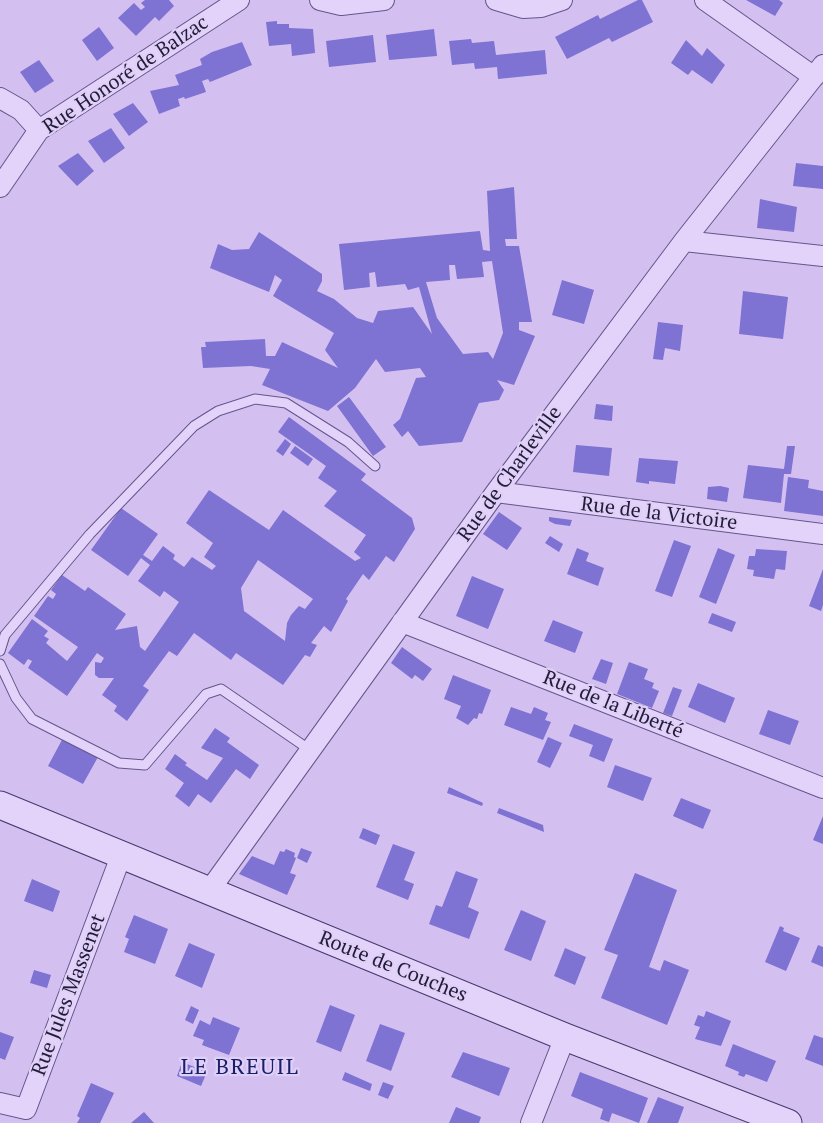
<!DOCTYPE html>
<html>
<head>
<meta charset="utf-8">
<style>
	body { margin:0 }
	canvas { display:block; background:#d4bff1 }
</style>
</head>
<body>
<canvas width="823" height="1123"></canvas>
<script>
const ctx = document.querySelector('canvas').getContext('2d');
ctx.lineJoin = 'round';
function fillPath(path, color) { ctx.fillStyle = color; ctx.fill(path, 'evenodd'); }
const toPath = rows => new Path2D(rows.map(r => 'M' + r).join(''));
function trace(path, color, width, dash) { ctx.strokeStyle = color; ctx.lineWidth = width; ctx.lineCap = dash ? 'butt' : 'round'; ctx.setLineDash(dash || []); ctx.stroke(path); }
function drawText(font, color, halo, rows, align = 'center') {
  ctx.font = font + ' "PT Serif",serif'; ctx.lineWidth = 4.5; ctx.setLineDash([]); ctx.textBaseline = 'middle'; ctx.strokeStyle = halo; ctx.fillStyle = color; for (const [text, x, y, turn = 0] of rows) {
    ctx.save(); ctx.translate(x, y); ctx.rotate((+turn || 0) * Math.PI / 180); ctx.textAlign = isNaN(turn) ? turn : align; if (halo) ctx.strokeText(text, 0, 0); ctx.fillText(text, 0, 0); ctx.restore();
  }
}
fillPath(toPath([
	[145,0,169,0,174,6,159,21,155,17,136,36,118,18,134,3,141,10,145,7,141,3],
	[638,0,642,0,653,22,612,42,609,38,567,59,555,37,598,15,600,19],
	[746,0,779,0,783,3,775,16],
	[277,21,277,24,289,24,289,28,313,29,315,53,292,56,291,44,269,46,266,22],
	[99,27,114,48,97,61,82,40],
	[434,29,437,56,389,60,386,35],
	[373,35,376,62,329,67,326,41],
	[471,39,472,43,494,41,496,55,545,50,547,74,498,79,497,67,475,69,474,63,452,65,449,41],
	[686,40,702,56,707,48,725,65,712,84,692,70,688,75,671,63],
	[242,42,252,65,210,82,208,79,202,81,206,92,185,99,184,97,178,99,180,106,159,114,150,91,179,85,175,75,202,65,200,59,212,52],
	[39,60,54,81,35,93,20,72],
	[133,103,148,122,129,136,113,114],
	[111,128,125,148,104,163,88,141],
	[78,153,94,171,77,186,58,166],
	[796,163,823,166,823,189,793,186],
	[514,187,517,239,505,239,506,246,519,246,532,322,519,322,519,330,535,336,514,385,497,380,504,390,499,400,479,403,462,442,419,446,408,431,402,437,393,425,400,419,416,378,426,377,420,368,385,372,376,359,355,388,328,411,262,385,270,369,251,366,203,368,201,347,206,347,205,342,265,339,266,356,275,356,282,342,338,368,325,350,334,333,273,296,282,280,275,275,269,292,210,268,218,244,232,250,249,249,259,232,322,274,322,281,317,291,334,299,357,318,373,323,378,311,413,307,432,334,419,287,408,290,405,284,377,287,375,272,369,273,370,287,344,290,339,244,480,231,483,250,490,251,487,191],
	[492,261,503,333,493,359,488,352,463,354,437,318,426,282,450,280,449,265,455,265,457,279,484,277,482,262],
	[760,199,797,207,794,232,757,228],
	[562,280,594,290,584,324,552,315],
	[743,291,788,297,783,339,739,334],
	[658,322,683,325,680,351,665,348,663,360,653,359],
	[349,397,386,447,373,456,337,406],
	[596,404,613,406,612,421,594,419],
	[289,417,366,474,361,480,412,518,415,529,394,562,386,556,369,580,363,574,346,599,348,601,331,632,324,626,311,643,317,645,310,657,305,655,283,685,236,653,231,660,194,633,177,656,169,651,143,686,149,690,127,721,114,711,117,706,102,695,114,678,99,678,95,675,95,662,101,663,104,658,97,653,67,696,28,668,32,661,28,659,24,665,8,653,32,619,48,631,44,636,49,639,46,643,67,661,78,647,34,616,48,596,53,599,56,594,51,590,62,575,85,591,88,587,126,614,115,630,137,626,140,647,145,651,179,602,164,591,160,597,138,581,150,565,141,558,128,576,91,550,121,508,158,534,143,555,152,561,163,546,175,555,173,559,184,567,192,557,212,570,216,566,204,557,213,543,186,523,209,490,269,530,283,510,355,561,361,558,354,552,366,535,324,506,337,491,318,478,326,466,278,432],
	[258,560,313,599,305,609,299,606,291,615,287,623,285,641,244,611,241,588],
	[285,439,291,444,283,456,276,451],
	[576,445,612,448,609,476,573,472],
	[295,446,313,459,308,466,290,453],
	[787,446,795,446,791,474,784,474,781,503,743,498,748,465,784,469],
	[639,458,678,461,675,484,649,481,649,484,636,482],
	[788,477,809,480,808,488,823,491,823,516,784,511],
	[720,486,729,488,727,502,707,499,708,487],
	[499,512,522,528,507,550,483,534],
	[549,517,572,520,570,526,555,524,549,521],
	[550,536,563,544,559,552,545,543],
	[674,540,691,546,672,597,655,591],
	[577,548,589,553,586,561,604,568,598,586,567,574],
	[718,548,735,555,716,604,699,597],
	[756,549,787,551,785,570,776,569,774,579,753,576,754,570,747,569,749,556,755,556],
	[823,569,823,605,821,611,809,606],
	[472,576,504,589,488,629,456,616],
	[712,613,736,622,732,632,708,623],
	[553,620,583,632,575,653,544,641],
	[402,647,432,669,423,681,415,675,412,679,391,663],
	[601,659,613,663,606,684,592,679],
	[629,662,648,669,644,679,654,683,652,688,659,691,652,708,617,694],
	[453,675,491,690,482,714,479,713,477,719,474,718,468,725,456,718,461,706,444,699],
	[698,683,735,698,725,723,688,707],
	[673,687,682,690,672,716,663,713],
	[511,707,531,714,534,707,548,713,545,720,551,722,543,740,504,725],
	[768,710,799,721,790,745,759,734],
	[574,724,613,739,604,762,589,756,593,745,569,736],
	[215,728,230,738,227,742,259,765,250,779,236,769,211,803,198,794,189,807,175,796,184,783,165,769,175,754,187,763,185,765,207,780,223,758,201,748],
	[548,737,562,743,550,768,537,762],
	[63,738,98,757,83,784,48,766],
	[615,765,652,778,643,801,607,787],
	[449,787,483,803,482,806,447,793],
	[681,798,711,810,703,829,673,816],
	[499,808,543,825,544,832,497,813],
	[823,816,823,844,813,840],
	[363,828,380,835,376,845,359,838],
	[393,844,415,852,404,880,414,884,408,900,376,887],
	[301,848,312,852,307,863,297,858],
	[286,849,295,853,294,857,296,858,290,873,296,875,287,895,239,874,252,856,274,865,280,851,284,852],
	[456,871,478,879,468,907,479,912,469,939,429,924,436,905,442,907],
	[635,873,677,890,649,967,660,971,664,960,689,970,667,1025,601,998,618,955,604,950],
	[32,879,60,891,53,912,24,901],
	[521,910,546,921,531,961,504,950],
	[134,915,168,929,155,964,124,952,129,939,125,937],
	[780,926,784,928,783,931,800,938,786,971,765,962],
	[189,943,215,954,202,988,175,976],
	[818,945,823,947,823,967,811,962],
	[565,948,586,957,575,985,554,976],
	[34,970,51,975,47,988,30,983],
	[330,1005,355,1015,341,1052,316,1042],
	[191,1006,199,1010,193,1024,185,1020],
	[706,1011,731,1021,721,1046,695,1039,700,1027,694,1025,698,1015,704,1017],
	[213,1017,240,1028,229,1055,202,1045,204,1040,193,1036,200,1020,210,1025],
	[380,1024,405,1033,391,1071,366,1061],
	[0,1032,14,1037,5,1060,0,1058],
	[814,1035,823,1038,823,1066,805,1059],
	[733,1044,776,1061,767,1082,746,1074,744,1077,738,1075,739,1072,725,1066],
	[463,1052,510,1068,499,1096,451,1077],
	[182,1062,207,1072,201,1086,177,1076],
	[345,1072,372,1084,370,1091,342,1080],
	[580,1072,648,1098,639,1123,612,1113,609,1122,600,1119,603,1109,571,1096],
	[383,1082,394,1086,388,1099,378,1095],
	[91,1083,114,1093,100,1123,77,1123,80,1118,77,1116],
	[658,1097,684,1107,678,1123,647,1123],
	[456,1107,481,1117,479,1123,449,1123],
	[144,1112,154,1123,131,1123]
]), '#7e72d2');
const lane = toPath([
	[0,651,5,635,90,534,194,426,218,411,255,399,286,403,348,442,375,466],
	[0,664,16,698,32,719,119,763,145,765,206,694,221,689,310,750]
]);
const street = toPath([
	[320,0,341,5,384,0],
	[496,0,523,8,541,7,562,0],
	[705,0,814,77],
	[0,98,21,110,39,130],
	[0,187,39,130,239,0],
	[684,241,823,256],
	[496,492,823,534],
	[402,622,823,788],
	[209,891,496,492,684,241,823,65],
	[0,1103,26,1109,121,856],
	[531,1123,565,1037]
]);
const secondary = toPath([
	[0,805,565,1037,788,1123]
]);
trace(lane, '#63568b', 11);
trace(street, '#63568b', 22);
trace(secondary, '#443a6d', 29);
trace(lane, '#e3d3fb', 9);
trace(street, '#e3d3fb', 20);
trace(secondary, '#e3d3fb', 27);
drawText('20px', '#211c39', '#e0d0f8', [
	["Rue Honoré de Balzac",126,75,-34],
	["Rue de Charleville",510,474,-54],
	["Rue de la Victoire",659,514,7],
	["Rue de la Liberté",613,705,22],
	["Route de Couches",393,967,22],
	["Rue Jules Massenet",69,995,-69]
]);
ctx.letterSpacing = '1.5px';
drawText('22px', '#181f69', '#e0d0f8', [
	["LE BREUIL",240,1068]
]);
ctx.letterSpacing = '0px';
</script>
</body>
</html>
